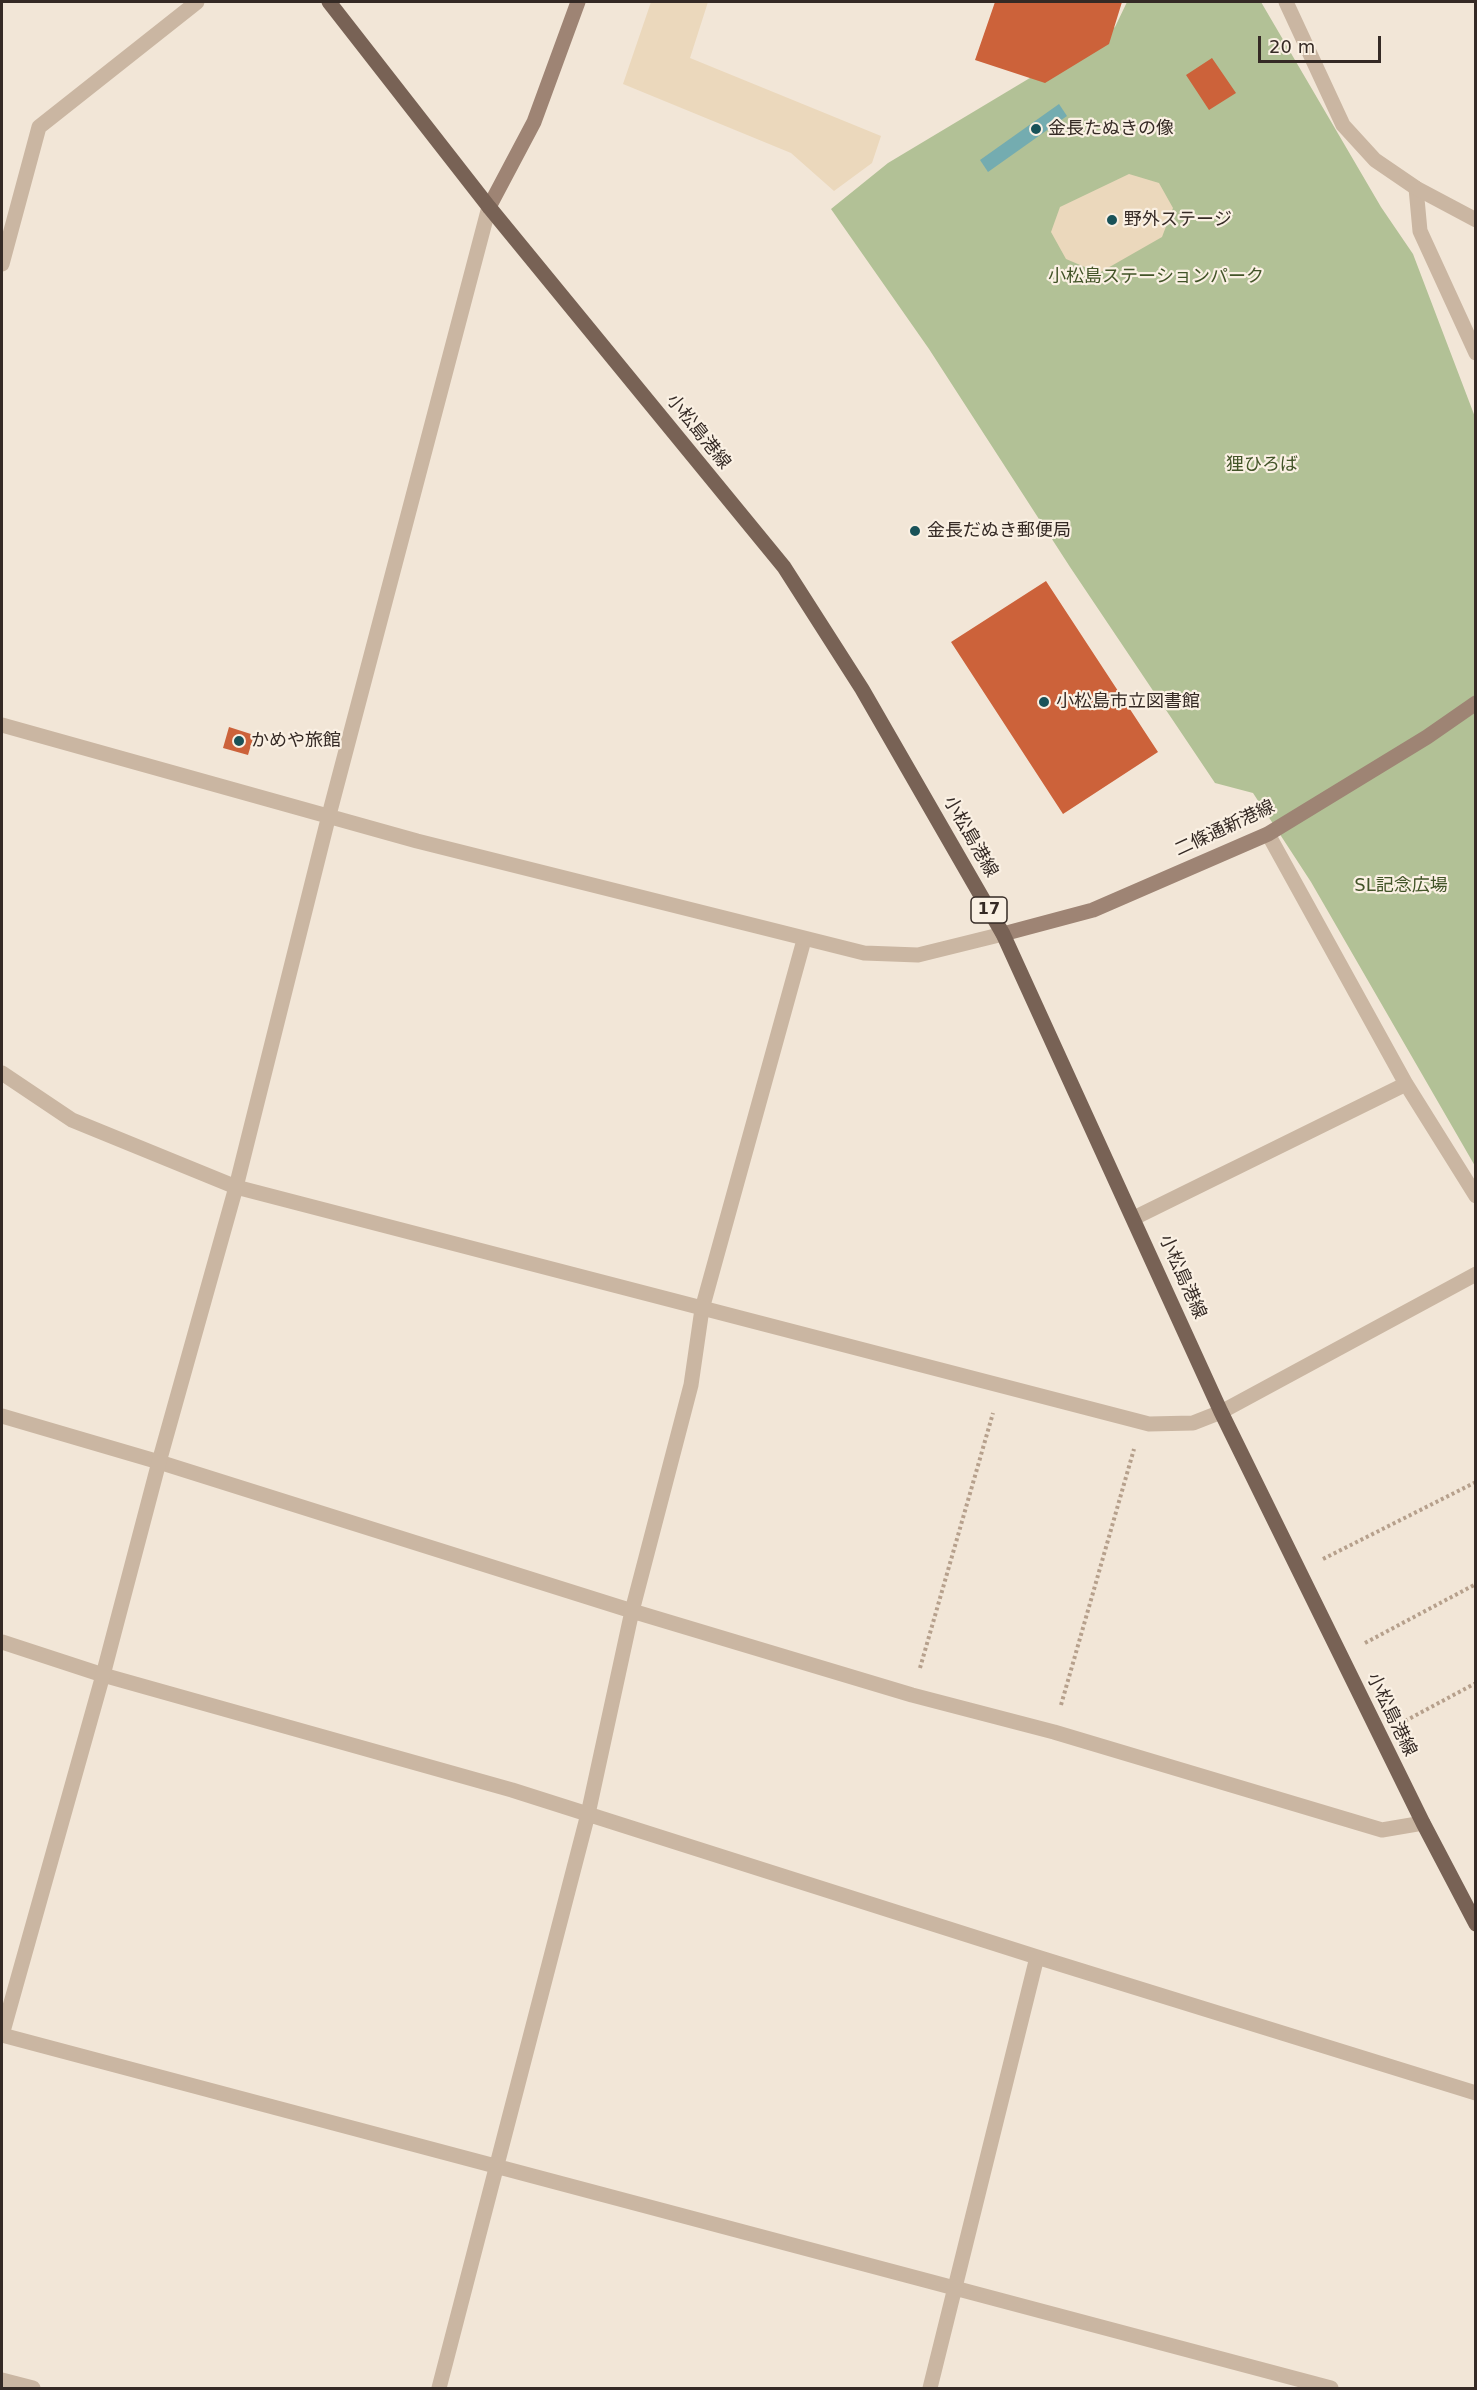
<!DOCTYPE html>
<html>
<head>
<meta charset="utf-8">
<style>
	body { margin:0 }
	#map { position:relative; width:1477px; height:2390px; overflow:hidden; background:#f2e6d7; font-family:"DejaVu Sans",sans-serif }
	canvas { display:block }
	.frame { position:absolute; inset:0; border:3px solid #352a25; pointer-events:none }
	.scale { position:absolute; left:1258px; top:36px; width:123px; height:27px; box-sizing:border-box; border:3px solid #352a25; border-top:0; padding-left:8px; font-size:18px; line-height:21px; white-space:nowrap; color:#352a25; -webkit-text-stroke:4px #faf0e3; paint-order:stroke }
</style>
</head>
<body>
<div id="map">
<canvas width="1477" height="2390"></canvas>
<div class="frame"></div>
<div class="scale">20 m</div>
</div>
<script>
const ctx = document.querySelector('canvas').getContext('2d');
ctx.lineJoin = 'round';
function fillPath(path, color) { ctx.fillStyle = color; ctx.fill(path, 'evenodd'); }
const toPath = rows => new Path2D(rows.map(r => 'M' + r).join(''));
function trace(path, color, width, dash) { ctx.strokeStyle = color; ctx.lineWidth = width; ctx.lineCap = dash ? 'butt' : 'round'; ctx.setLineDash(dash || []); ctx.stroke(path); }
function drawText(font, color, halo, rows, align = 'center') {
  ctx.font = font + ' "DejaVu Sans","Noto Sans JP",sans-serif'; ctx.lineWidth = 4.5; ctx.setLineDash([]); ctx.textBaseline = 'middle'; ctx.strokeStyle = halo; ctx.fillStyle = color; for (const [text, x, y, turn = 0] of rows) {
    ctx.save(); ctx.translate(x, y); ctx.rotate((+turn || 0) * Math.PI / 180); ctx.textAlign = isNaN(turn) ? turn : align; if (halo) ctx.strokeText(text, 0, 0); ctx.fillText(text, 0, 0); ctx.restore();
  }
}
fillPath(toPath([
	[1127,2,1261,2,1381,207,1413,254,1475,417,1475,1166,1311,882,1253,793,1215,783,1070,567,929,349,831,209,888,163,1115,27]
]), '#b2c196');
fillPath(toPath([
	[651,2,708,2,690,58,881,136,872,163,834,191,791,153,623,84],
	[1129,174,1159,183,1173,208,1162,237,1099,273,1066,259,1051,232,1060,207]
]), '#ebd8bc');
fillPath(toPath([
	[1059,104,1067,116,988,172,980,160]
]), '#74acb0');
fillPath(toPath([
	[995,2,1122,2,1109,44,1045,83,975,60],
	[1212,58,1236,93,1209,110,1186,75],
	[1046,581,1158,752,1063,814,951,642],
	[229,727,254,735,248,755,223,748]
]), '#cc623a');
trace(toPath([
	[1323,1559,1476,1482],
	[1365,1643,1476,1584],
	[920,1668,993,1413],
	[1061,1705,1134,1449],
	[1405,1721,1476,1683]
]), '#b6a08c', 4, [3, 3]);
trace(toPath([
	[1416,188,1420,231,1476,353],
	[1268,834,1406,1084,1476,1196],
	[1134,1218,1406,1084],
	[1221,1412,1476,1274],
	[2,1416,159,1462,632,1611,912,1695,1054,1732,1382,1830,1423,1823],
	[2,1642,103,1675,512,1790,1037,1957,1476,2093],
	[2,2035,1331,2388],
	[439,2388,588,1814,632,1611,691,1385,702,1309,804,940],
	[930,2388,1037,1957]
]), '#cab6a2', 15);
trace(toPath([
	[1286,2,1343,125,1375,160,1416,188,1476,220],
	[2,264,39,127,197,2],
	[2,725,417,841,864,953,918,955,1003,934],
	[2,1073,72,1120,236,1187,1149,1424,1193,1423,1221,1412],
	[2,2035,103,1675,159,1462,236,1187,329,815,489,207],
	[2,2380,33,2388]
]), '#cab6a2', 15);
trace(toPath([
	[489,207,534,122,578,2],
	[1003,934,1093,910,1268,834,1427,737,1476,703]
]), '#9e8474', 15);
trace(toPath([
	[329,2,489,207,784,567,862,689,1003,934,1221,1412,1423,1823,1476,1924]
]), '#786255', 15);
for (const [x, y, r, color] of [
	[1036,129,6,"#195258"],
	[1112,220,6,"#195258"],
	[915,531,6,"#195258"],
	[1044,702,6,"#195258"],
	[239,741,6,"#195258"]
]) { const dot = new Path2D(); dot.arc(x, y, r, 0, 2 * Math.PI); ctx.fillStyle = color; ctx.fill(dot); trace(dot, '#faf0e3', 2); }
for (const [x, y, w] of [
	[989,910,36]
]) { const box = new Path2D(); box.roundRect(x - w / 2, y - 13, w, 26, 4.5); ctx.fillStyle = '#faf0e3'; ctx.fill(box); trace(box, '#352a25', 1.5); }
drawText('bold 16px', '#352a25', null, [
	["17",989,910]
]);
drawText('18px', '#352a25', '#faf0e3', [
	["金長たぬきの像",1048,129],
	["野外ステージ",1124,220],
	["金長だぬき郵便局",927,531],
	["小松島市立図書館",1056,702],
	["かめや旅館",251,741]
], 'left');
drawText('18px', '#425428', '#faf0e3', [
	["小松島ステーションパーク",1156,277],
	["狸ひろば",1262,465],
	["SL記念広場",1401,886]
]);
drawText('18px', '#352a25', '#faf0e3', [
	["小松島港線",698,432,51],
	["二條通新港線",1225,829,-25],
	["小松島港線",970,837,60],
	["小松島港線",1182,1277,66],
	["小松島港線",1391,1715,64]
]);
</script>
</body>
</html>
